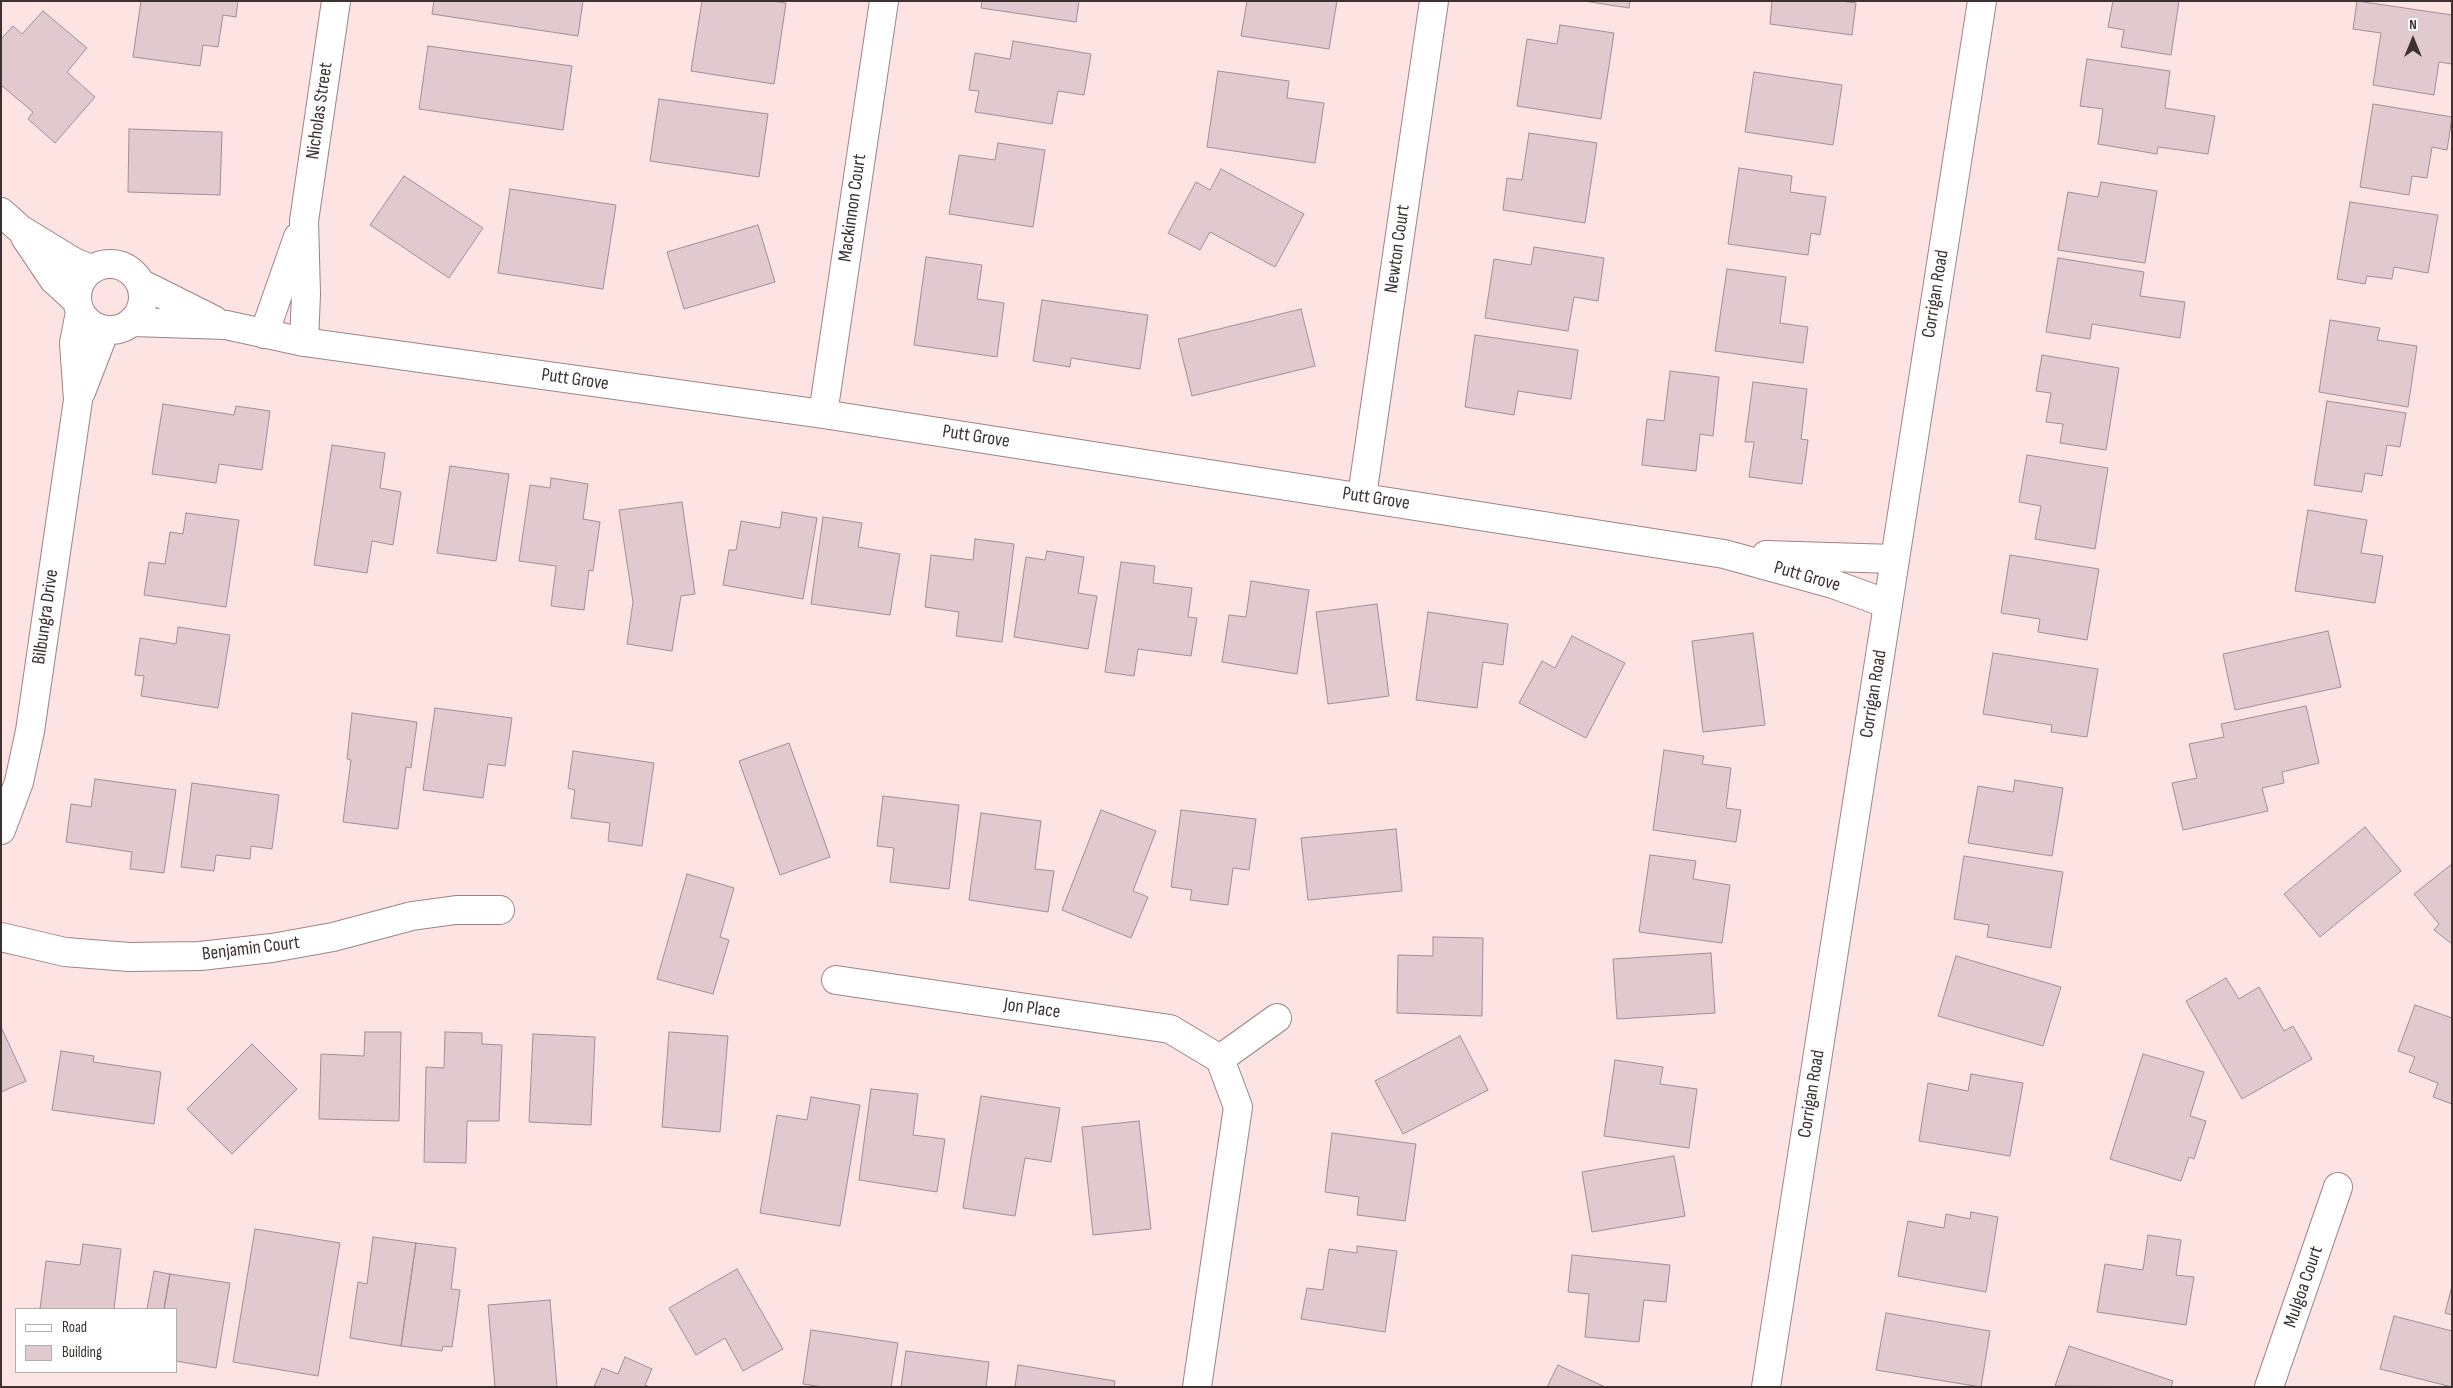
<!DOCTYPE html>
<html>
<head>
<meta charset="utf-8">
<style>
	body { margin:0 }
	#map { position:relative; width:2453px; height:1388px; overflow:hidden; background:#fde3e2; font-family:"Sofia Sans Condensed",sans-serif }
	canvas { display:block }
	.frame { position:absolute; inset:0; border:2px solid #3c3231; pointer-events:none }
	.legend { position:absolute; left:15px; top:1308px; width:162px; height:65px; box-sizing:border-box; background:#fff; border:1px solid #b1adad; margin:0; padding:6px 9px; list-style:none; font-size:15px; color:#3c3231 }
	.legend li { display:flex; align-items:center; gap:10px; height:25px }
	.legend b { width:25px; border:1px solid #b1adad }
	.north { position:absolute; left:2388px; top:15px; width:50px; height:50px; -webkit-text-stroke:4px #fff; paint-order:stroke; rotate:0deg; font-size:14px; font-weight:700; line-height:20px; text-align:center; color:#3c3231 }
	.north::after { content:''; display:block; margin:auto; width:18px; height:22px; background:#3c3231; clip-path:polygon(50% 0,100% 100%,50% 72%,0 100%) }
</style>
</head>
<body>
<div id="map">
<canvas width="2453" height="1388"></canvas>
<div class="frame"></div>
<ul class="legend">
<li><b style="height:6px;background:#fff"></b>Road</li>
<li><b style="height:14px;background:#e1c9d0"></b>Building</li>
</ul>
<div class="north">N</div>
</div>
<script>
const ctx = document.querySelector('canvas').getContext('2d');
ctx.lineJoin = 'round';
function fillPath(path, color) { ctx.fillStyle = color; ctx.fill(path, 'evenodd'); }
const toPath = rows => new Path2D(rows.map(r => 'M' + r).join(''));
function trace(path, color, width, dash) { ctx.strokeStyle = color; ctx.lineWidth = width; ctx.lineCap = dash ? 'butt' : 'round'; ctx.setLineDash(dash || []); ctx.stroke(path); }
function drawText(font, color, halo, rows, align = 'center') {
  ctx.font = font + ' "Sofia Sans Condensed",sans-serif'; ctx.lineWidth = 5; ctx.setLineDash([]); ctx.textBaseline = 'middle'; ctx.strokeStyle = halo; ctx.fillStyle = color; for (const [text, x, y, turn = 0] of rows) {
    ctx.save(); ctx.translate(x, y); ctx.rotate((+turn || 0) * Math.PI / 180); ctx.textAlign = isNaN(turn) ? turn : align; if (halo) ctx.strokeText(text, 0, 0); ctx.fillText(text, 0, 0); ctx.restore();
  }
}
const building = toPath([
	[141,1,238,1,236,17,223,15,218,47,203,45,200,66,133,57,141,1],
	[434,1,583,1,578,36,432,14,434,1],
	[702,1,772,1,786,3,774,84,691,71,702,1],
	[982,1,1079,1,1076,22,981,8,982,1],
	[1247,1,1337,1,1329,49,1241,36,1247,1],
	[1584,1,1630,1,1629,8,1584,1],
	[1772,1,1841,1,1856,3,1852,35,1770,24,1772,1],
	[2113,1,2179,1,2171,55,2121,47,2124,30,2108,27,2113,1],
	[2357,1,2452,15,2452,64,2439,62,2434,95,2373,85,2381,33,2353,29,2357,1],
	[43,11,87,48,67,72,95,97,55,143,28,119,33,112,1,85,1,39,13,26,22,34,43,11],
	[1560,25,1614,33,1601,119,1517,106,1527,39,1557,44,1560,25],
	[1013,41,1091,54,1084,95,1058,91,1052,124,975,112,979,91,969,90,975,53,1010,59,1013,41],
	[428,46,572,66,563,130,419,109,428,46],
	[2087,59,2170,71,2165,108,2215,116,2208,154,2158,147,2157,154,2098,144,2103,109,2080,106,2087,59],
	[1218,71,1289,81,1287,98,1324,103,1315,163,1207,147,1218,71],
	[1754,72,1842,85,1833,145,1745,132,1754,72],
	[659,99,768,114,759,177,650,161,659,99],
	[2373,104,2452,117,2447,150,2432,147,2427,178,2412,176,2409,195,2360,187,2373,104],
	[129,129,222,132,220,195,128,192,129,129],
	[1529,133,1597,143,1585,223,1503,210,1507,178,1522,180,1529,133],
	[998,143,1045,150,1033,227,949,214,959,155,995,160,998,143],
	[1739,168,1792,176,1790,192,1826,197,1820,235,1811,233,1808,255,1728,244,1739,168],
	[1221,169,1304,214,1275,267,1210,232,1200,250,1168,233,1196,182,1210,190,1221,169],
	[404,176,483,228,449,278,370,225,404,176],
	[2101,182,2157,191,2145,263,2058,250,2068,192,2098,197,2101,182],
	[510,189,616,205,603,289,498,273,510,189],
	[2350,202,2438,215,2428,273,2394,267,2392,279,2367,276,2365,284,2337,279,2350,202],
	[758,225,775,282,684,309,667,252,758,225],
	[1534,247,1604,258,1598,301,1574,297,1568,331,1485,318,1494,259,1531,265,1534,247],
	[926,257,982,265,977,299,1004,303,997,357,914,345,926,257],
	[2058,258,2144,272,2140,296,2185,302,2180,338,2092,324,2090,339,2046,332,2058,258],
	[1727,269,1786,277,1780,323,1808,327,1803,363,1715,351,1727,269],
	[1042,300,1148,315,1140,369,1071,358,1070,367,1033,361,1042,300],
	[1301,309,1315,366,1192,396,1178,339,1301,309],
	[2330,320,2380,328,2377,340,2417,346,2408,407,2319,392,2330,320],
	[1475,335,1578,350,1571,399,1518,391,1514,415,1465,407,1475,335],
	[2042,355,2119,368,2106,450,2060,443,2063,424,2046,422,2051,393,2036,391,2042,355],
	[1670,371,1719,377,1713,436,1700,434,1696,471,1642,465,1647,419,1664,421,1670,371],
	[1753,382,1807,389,1801,439,1808,440,1802,484,1749,477,1754,442,1745,442,1753,382],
	[2327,401,2406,413,2400,447,2387,445,2382,476,2365,473,2362,492,2314,485,2327,401],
	[163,404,234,415,236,406,270,411,262,470,219,464,216,483,152,474,163,404],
	[332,445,385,453,380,488,401,492,393,545,372,541,367,573,314,565,332,445],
	[2027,455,2108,468,2095,549,2035,539,2041,506,2019,502,2027,455],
	[450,466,509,474,496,561,437,553,450,466],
	[551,478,588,484,583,519,600,522,593,571,589,570,584,610,551,606,556,566,519,561,530,485,550,488,551,478],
	[682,502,695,594,681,596,672,651,627,644,633,602,619,510,682,502],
	[2308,510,2367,520,2361,553,2383,556,2375,603,2295,591,2308,510],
	[782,512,817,518,803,599,723,585,729,550,736,550,741,521,780,528,782,512],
	[186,513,239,520,226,607,144,595,149,562,165,564,170,532,183,534,186,513],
	[823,517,862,523,858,547,900,554,890,615,811,604,823,517],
	[975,539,1014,544,1002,642,956,636,959,612,925,607,931,555,973,560,975,539],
	[1047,551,1084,557,1078,593,1097,596,1088,649,1014,637,1026,557,1045,560,1047,551],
	[2010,555,2099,569,2087,640,2038,632,2040,619,2001,613,2010,555],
	[1121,562,1155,566,1153,583,1192,588,1188,617,1197,618,1191,656,1138,649,1134,676,1105,672,1121,562],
	[1251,581,1309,590,1297,674,1222,662,1229,615,1246,617,1251,581],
	[1377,604,1389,696,1328,704,1316,612,1377,604],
	[1428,612,1508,624,1503,665,1483,662,1477,708,1416,700,1428,612],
	[178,627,230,635,218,708,141,696,144,676,135,675,140,638,176,644,178,627],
	[2328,631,2341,687,2235,710,2223,654,2328,631],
	[1753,633,1765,725,1703,732,1692,641,1753,633],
	[1572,636,1625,663,1586,738,1519,703,1542,661,1555,668,1572,636],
	[1993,653,2098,669,2087,737,2051,732,2052,725,1983,714,1993,653],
	[2306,706,2319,763,2282,772,2284,783,2262,788,2268,811,2183,830,2172,783,2197,778,2189,744,2224,737,2221,724,2306,706],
	[435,708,512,718,505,766,488,764,483,798,423,790,435,708],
	[352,713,417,722,411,768,406,767,398,829,343,822,351,760,347,759,352,713],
	[789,743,830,857,780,875,739,761,789,743],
	[1664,750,1704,756,1702,764,1731,768,1726,808,1741,810,1736,842,1653,830,1664,750],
	[573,751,654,763,642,846,608,841,610,823,571,818,575,790,568,788,573,751],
	[95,779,176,790,164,873,130,869,132,852,66,842,71,804,91,807,95,779],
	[2015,780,2063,788,2052,856,1968,843,1978,786,2013,792,2015,780],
	[192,783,279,795,272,849,251,846,250,859,216,855,214,871,181,867,192,783],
	[883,796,959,805,949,889,890,882,894,848,877,846,883,796],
	[1101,810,1156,831,1133,891,1148,897,1131,938,1062,910,1101,810],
	[1181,810,1256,819,1249,870,1233,868,1228,905,1190,900,1192,890,1171,887,1181,810],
	[981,813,1041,821,1035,869,1054,871,1048,912,969,900,981,813],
	[2365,827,2401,871,2320,937,2284,894,2365,827],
	[1396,829,1402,891,1308,900,1301,838,1396,829],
	[1650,855,1696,861,1693,879,1730,885,1722,943,1639,932,1650,855],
	[1964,856,2063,872,2051,948,1987,937,1989,925,1954,919,1964,856],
	[2452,864,2452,944,2434,930,2439,924,2414,894,2452,864],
	[687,874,734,888,720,937,729,940,713,994,657,979,687,874],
	[1433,937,1483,938,1482,1016,1397,1013,1398,955,1433,956,1433,937],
	[1711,953,1715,1013,1617,1019,1613,959,1711,953],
	[1956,956,2061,987,2043,1046,1938,1016,1956,956],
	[2226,978,2239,999,2259,987,2284,1031,2293,1026,2312,1059,2242,1099,2186,1001,2226,978],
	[2415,1005,2452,1018,2452,1104,2433,1097,2438,1083,2409,1072,2415,1057,2398,1051,2415,1005],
	[2,1029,26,1081,1,1092,1,1030,2,1029],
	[365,1032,401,1032,399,1121,319,1119,321,1054,364,1056,365,1032],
	[445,1032,482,1033,482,1044,502,1045,499,1121,467,1121,466,1163,424,1162,426,1067,444,1068,445,1032],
	[669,1032,728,1036,720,1132,662,1127,669,1032],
	[533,1034,595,1037,591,1125,529,1122,533,1034],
	[1460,1036,1488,1090,1403,1134,1375,1081,1460,1036],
	[252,1044,297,1089,232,1154,187,1109,252,1044],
	[61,1051,94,1056,93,1062,161,1072,154,1124,52,1110,61,1051],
	[2143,1054,2204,1072,2190,1116,2206,1121,2194,1159,2189,1157,2181,1181,2110,1159,2143,1054],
	[1615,1060,1663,1067,1660,1084,1697,1089,1689,1148,1604,1136,1615,1060],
	[1971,1074,2023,1083,2010,1156,1919,1141,1928,1083,1968,1091,1971,1074],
	[871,1089,918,1094,913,1135,945,1139,937,1192,859,1180,871,1089],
	[981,1096,1060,1108,1051,1162,1025,1158,1015,1216,963,1208,981,1096],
	[811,1097,860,1105,840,1226,760,1213,777,1115,807,1120,811,1097],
	[1139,1121,1151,1229,1093,1235,1082,1127,1139,1121],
	[1332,1133,1416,1144,1405,1221,1357,1215,1359,1197,1325,1192,1332,1133],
	[1674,1156,1685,1216,1592,1232,1582,1172,1674,1156],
	[1971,1212,1998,1217,1986,1292,1898,1276,1908,1221,1944,1228,1946,1214,1970,1219,1971,1212],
	[255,1229,340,1243,318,1376,233,1362,255,1229],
	[2148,1235,2181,1240,2176,1275,2194,1277,2186,1325,2097,1312,2105,1264,2143,1270,2148,1235],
	[373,1237,416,1243,401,1346,350,1338,358,1282,367,1284,373,1237],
	[416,1243,456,1248,451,1289,460,1290,452,1347,443,1346,442,1351,401,1346,416,1243],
	[83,1244,121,1249,114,1309,40,1309,46,1261,80,1265,83,1244],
	[1357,1246,1397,1251,1385,1332,1301,1319,1307,1288,1323,1290,1329,1249,1357,1253,1357,1246],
	[1572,1255,1670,1265,1666,1302,1644,1300,1639,1342,1585,1337,1589,1294,1568,1292,1572,1255],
	[737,1269,783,1349,743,1371,725,1338,696,1355,669,1308,737,1269],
	[154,1271,170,1274,164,1309,147,1309,154,1271],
	[170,1274,230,1283,216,1368,176,1361,176,1309,164,1309,170,1274],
	[2452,1286,2452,1315,2445,1313,2452,1286],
	[550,1300,557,1387,495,1387,488,1305,550,1300],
	[1886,1313,1990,1331,1981,1387,1876,1370,1886,1313],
	[2394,1316,2452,1331,2452,1387,2380,1369,2394,1316],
	[811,1330,898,1343,891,1387,823,1387,803,1384,811,1330],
	[2069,1346,2173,1381,2171,1387,2055,1386,2069,1346],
	[906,1351,989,1362,986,1387,901,1387,906,1351],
	[625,1357,652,1369,645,1385,650,1387,594,1387,602,1368,618,1374,625,1357],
	[1018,1365,1115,1381,1114,1387,1015,1387,1018,1365],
	[1558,1365,1605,1387,1547,1387,1558,1365]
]);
fillPath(building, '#e1c9d0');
trace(building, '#a38d93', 1);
const street = toPath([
	[1,212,20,229,74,262,91,269],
	[25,237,54,280,77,301],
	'77 297a33 33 0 1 1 66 0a33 33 0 1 1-66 0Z',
	[140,283,214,320],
	[132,322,226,325,304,342,823,414,1724,554,1833,584,1888,604],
	[264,334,298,237],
	[304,342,306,294,304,221,336,1],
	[81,392,105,330],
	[823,414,884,1],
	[1362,496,1434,1],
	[1766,555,1894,559],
	[1,830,19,782,30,731,78,400,74,343,80,312],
	[1,937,65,952,129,957,200,956,272,948,333,937,412,916,456,910,500,910],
	[836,980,1170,1029,1220,1059,1238,1107,1197,1387],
	[1220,1059,1277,1018],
	[2269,1387,2338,1187]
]);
const secondary = toPath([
	[1766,1387,1982,1]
]);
trace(street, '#9c8584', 30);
trace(secondary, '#9c8584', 30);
trace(street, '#fff', 28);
trace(secondary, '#fff', 28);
drawText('19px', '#3c3231', '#fff', [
	["Nicholas Street",320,111,-82],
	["Mackinnon Court",853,208,-82],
	["Newton Court",1398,249,-82],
	["Corrigan Road",1936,294,-81],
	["Putt Grove",575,380,8],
	["Putt Grove",976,437,9],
	["Putt Grove",1376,499,9],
	["Putt Grove",1807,577,16],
	["Bilbungra Drive",46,617,-82],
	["Corrigan Road",1874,694,-81],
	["Benjamin Court",251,949,-7],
	["Jon Place",1032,1009,8],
	["Corrigan Road",1812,1094,-81],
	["Mulgoa Court",2304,1287,-71]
]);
</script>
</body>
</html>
